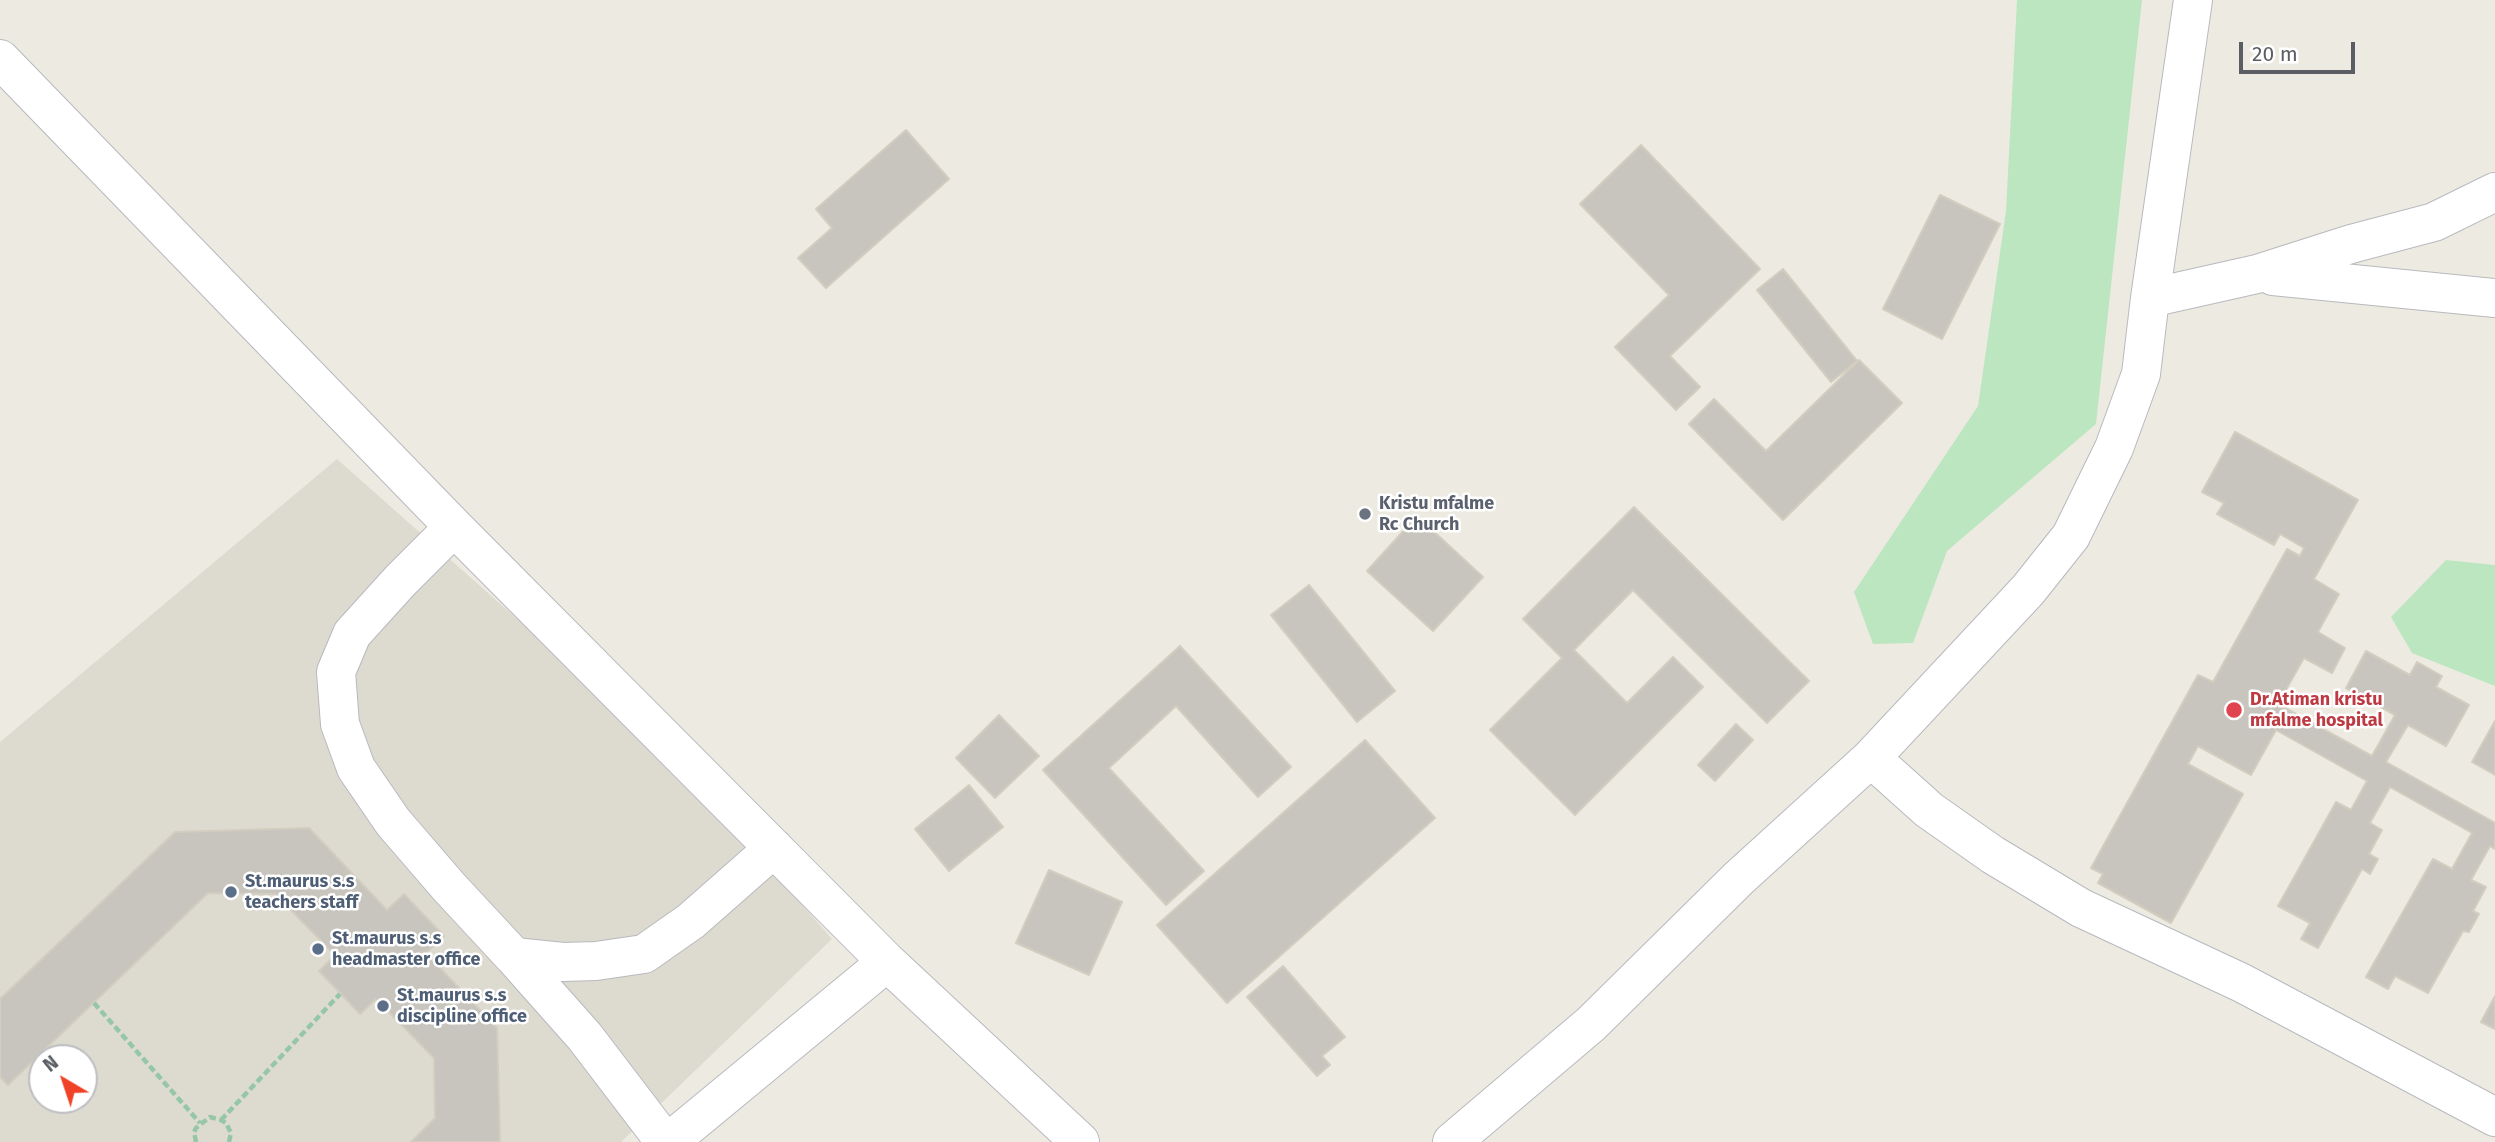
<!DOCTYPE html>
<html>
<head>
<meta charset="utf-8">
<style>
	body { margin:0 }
	#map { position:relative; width:2495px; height:1142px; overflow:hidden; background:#edebe1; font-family:"Fira Sans",sans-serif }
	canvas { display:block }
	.north { position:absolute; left:28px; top:1044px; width:70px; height:70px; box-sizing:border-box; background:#fff; border:2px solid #bdbec1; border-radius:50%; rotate:321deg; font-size:19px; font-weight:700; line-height:28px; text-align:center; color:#5a5d63 }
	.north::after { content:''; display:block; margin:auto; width:24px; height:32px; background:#ef4226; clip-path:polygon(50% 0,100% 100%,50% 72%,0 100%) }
	.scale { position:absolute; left:2239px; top:42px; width:116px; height:32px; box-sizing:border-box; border:4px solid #5a5d63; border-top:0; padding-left:9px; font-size:21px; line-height:24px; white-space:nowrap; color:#5a5d63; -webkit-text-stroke:5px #fff; paint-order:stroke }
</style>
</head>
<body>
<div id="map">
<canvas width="2495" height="1142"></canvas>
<div class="north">N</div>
<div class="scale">20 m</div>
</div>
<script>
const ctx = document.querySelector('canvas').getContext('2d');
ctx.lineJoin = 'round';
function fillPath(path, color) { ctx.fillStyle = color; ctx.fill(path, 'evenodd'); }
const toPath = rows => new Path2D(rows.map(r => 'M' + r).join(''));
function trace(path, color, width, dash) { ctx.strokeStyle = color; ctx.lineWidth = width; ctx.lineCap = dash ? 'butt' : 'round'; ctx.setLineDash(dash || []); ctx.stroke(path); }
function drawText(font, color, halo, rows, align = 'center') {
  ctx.font = font + ' "Fira Sans",sans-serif'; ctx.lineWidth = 5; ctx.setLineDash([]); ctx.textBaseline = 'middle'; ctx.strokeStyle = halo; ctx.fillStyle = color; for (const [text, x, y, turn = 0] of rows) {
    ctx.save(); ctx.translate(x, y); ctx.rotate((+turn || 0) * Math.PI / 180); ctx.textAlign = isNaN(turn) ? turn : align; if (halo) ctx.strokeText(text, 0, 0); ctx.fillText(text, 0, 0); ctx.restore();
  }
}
fillPath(toPath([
	[337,459,675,759,832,939,621,1142,0,1142,0,742],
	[42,1058,84,1058,84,1100,42,1100]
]), '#dddbd0');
fillPath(toPath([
	[2017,0,2142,0,2096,424,1947,551,1913,643,1873,644,1854,592,1978,406,2006,211],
	[2446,560,2495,565,2495,686,2412,653,2391,617]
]), '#bce6bf');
const building = toPath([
	[906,130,949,179,826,288,798,258,832,228,816,209,906,130],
	[1641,145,1760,269,1670,356,1700,387,1676,410,1615,347,1669,295,1580,204,1641,145],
	[1940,195,2000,224,1942,339,1883,309,1940,195],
	[1783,269,1857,361,1831,382,1757,290,1783,269],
	[1859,360,1902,403,1783,520,1689,424,1714,399,1766,451,1859,360],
	[2235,432,2358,500,2314,579,2339,594,2318,632,2345,648,2332,673,2304,658,2278,704,2372,756,2395,715,2346,688,2366,651,2410,675,2417,662,2442,676,2436,687,2469,705,2446,746,2408,725,2386,762,2495,823,2495,849,2490,846,2471,880,2486,887,2473,911,2479,914,2469,932,2463,931,2428,993,2395,976,2388,989,2366,977,2433,859,2452,869,2472,833,2390,787,2370,823,2382,830,2369,854,2378,859,2370,874,2362,869,2318,948,2301,939,2310,923,2278,906,2336,802,2351,810,2367,781,2276,730,2251,775,2198,746,2188,764,2243,794,2171,923,2098,883,2103,874,2091,868,2198,675,2213,682,2287,549,2300,556,2304,548,2280,534,2274,545,2217,514,2224,503,2202,492,2235,432],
	[1634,507,1809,681,1767,723,1633,590,1574,650,1627,703,1673,657,1703,687,1575,815,1490,730,1562,658,1523,619,1634,507],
	[1417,516,1483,577,1433,631,1367,571,1417,516],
	[1309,585,1395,691,1357,722,1271,615,1309,585],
	[1180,646,1291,767,1258,797,1176,706,1109,768,1204,871,1166,905,1043,770,1180,646],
	[999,715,1039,756,995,798,956,758,999,715],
	[2495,721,2495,775,2472,762,2495,721],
	[1736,724,1753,740,1715,781,1698,765,1736,724],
	[1365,740,1435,818,1227,1003,1157,925,1365,740],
	[969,785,1003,827,949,871,915,829,969,785],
	[309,828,387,910,404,894,444,936,426,953,497,1028,500,1142,411,1142,435,1118,434,1058,376,999,360,1014,319,971,335,955,275,894,208,893,8,1085,0,1077,0,999,175,832,309,828],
	[1049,870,1122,902,1089,975,1016,943,1049,870],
	[1283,966,1345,1037,1322,1056,1330,1065,1317,1076,1247,997,1283,966],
	[2495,996,2495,1029,2481,1022,2495,996]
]);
fillPath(building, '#c8c5be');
trace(building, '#d2cdbf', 2);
const minor = toPath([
	[0,59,454,527,887,962,1080,1142],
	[2273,276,2495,298],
	[2150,298,2257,274,2351,244,2434,222,2495,192],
	[454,527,400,581,352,634,336,672,340,724,356,768,393,822,449,887,514,957,563,962,596,961,644,954,691,921,774,848],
	[1871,758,1929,810,1993,855,2081,908,2242,983,2495,1117],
	[514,957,585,1037,665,1142],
	[669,1142,887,962],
	[1452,1142,1591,1024,1739,878,1871,758,2028,590,2071,536,2114,448,2141,374,2150,298,2193,0]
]);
trace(minor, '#b7b9be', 40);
trace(toPath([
	[94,1003,200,1123],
	[221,1120,340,994],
	[196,1142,194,1132,196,1128,210,1117,221,1120,226,1123,231,1133,229,1142]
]), '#95c7a7', 4.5, [7, 3.5]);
trace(minor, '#fff', 38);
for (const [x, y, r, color] of [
	[1365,514,7,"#6b7280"],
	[2234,710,9,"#e0444e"],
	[231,892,7,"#5c6f8a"],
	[318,949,7,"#5c6f8a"],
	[383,1006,7,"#5c6f8a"]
]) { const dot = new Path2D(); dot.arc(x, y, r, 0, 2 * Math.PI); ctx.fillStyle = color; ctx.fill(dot); trace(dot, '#fff', 2.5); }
drawText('bold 18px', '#5b616d', '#fff', [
	["Kristu mfalme",1379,504],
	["Rc Church",1379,525]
], 'left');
drawText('bold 18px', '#be3a42', '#fff', [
	["Dr.Atiman kristu",2250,700],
	["mfalme hospital",2250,721]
], 'left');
drawText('bold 18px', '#4e5e75', '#fff', [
	["St.maurus s.s",245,882],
	["teachers staff",245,903],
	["St.maurus s.s",332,939],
	["headmaster office",332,960],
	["St.maurus s.s",397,996],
	["discipline office",397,1017]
], 'left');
</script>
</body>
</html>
